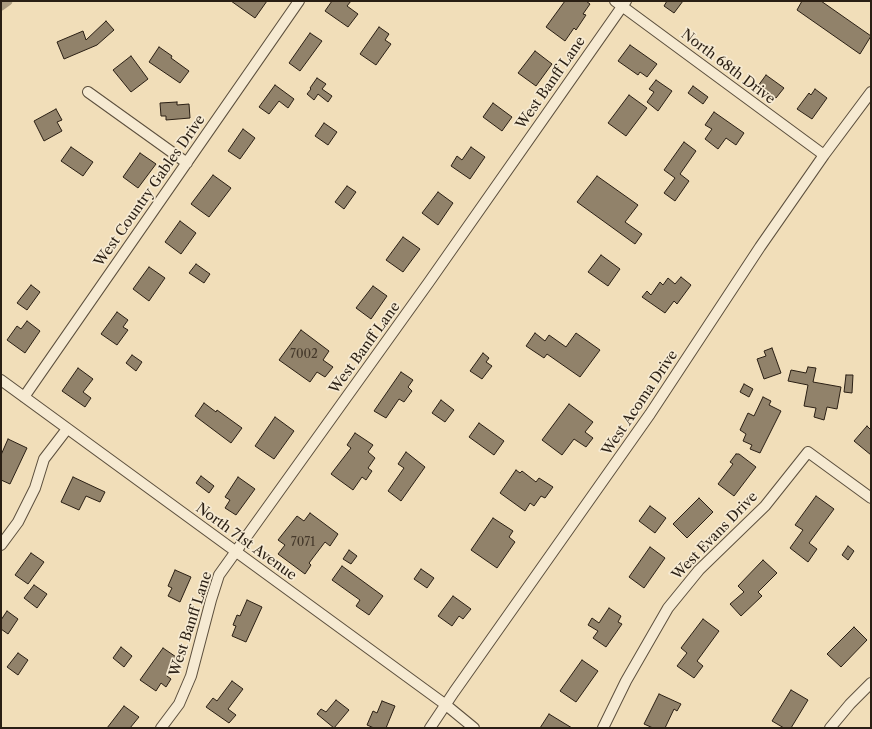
<!DOCTYPE html>
<html>
<head>
<meta charset="utf-8">
<style>
	body { margin:0 }
	#map { position:relative; width:872px; height:729px; overflow:hidden; background:#f1deb9; font-family:"Libre Caslon Text",serif }
	canvas { display:block }
	.frame { position:absolute; inset:0; border:2px solid #2a1f14; pointer-events:none }
</style>
</head>
<body>
<div id="map">
<canvas width="872" height="729"></canvas>
<div class="frame"></div>
</div>
<script>
const ctx = document.querySelector('canvas').getContext('2d');
ctx.lineJoin = 'round';
const toPath = rows => new Path2D(rows.map(r => 'M' + r).join(''));
function trace(path, color, width, dash) { ctx.strokeStyle = color; ctx.lineWidth = width; ctx.lineCap = dash ? 'butt' : 'round'; ctx.setLineDash(dash || []); ctx.stroke(path); }
function fillPath(path, color) { ctx.fillStyle = color; ctx.fill(path, 'evenodd'); }
function drawText(font, color, halo, rows, align = 'center') {
  ctx.font = font + ' "Libre Caslon Text",serif'; ctx.lineWidth = 3.5; ctx.setLineDash([]); ctx.textBaseline = 'middle'; ctx.strokeStyle = halo; ctx.fillStyle = color; for (const [text, x, y, turn = 0] of rows) {
    ctx.save(); ctx.translate(x, y); ctx.rotate((+turn || 0) * Math.PI / 180); ctx.textAlign = isNaN(turn) ? turn : align; if (halo) ctx.strokeText(text, 0, 0); ctx.fillText(text, 0, 0); ctx.restore();
  }
}
trace(toPath([
	[1,6,8,1]
]), '#ad9d81', 9);
const building = toPath([
	[231,1,267,1,255,18,231,1],
	[332,1,351,1,347,6,358,14,348,27,325,11,332,1],
	[565,1,586,1,590,4,583,14,586,15,576,30,574,28,565,41,546,27,565,1],
	[667,1,683,1,674,13,664,6,667,1],
	[802,1,821,1,871,36,860,54,797,10,802,1],
	[106,21,114,30,97,45,64,59,57,42,83,31,86,40,106,21],
	[379,27,389,34,385,40,391,44,376,65,360,54,379,27],
	[310,33,322,41,300,71,289,63,310,33],
	[630,45,657,64,647,77,640,72,638,75,618,61,630,45],
	[159,47,172,56,171,58,189,71,180,83,149,62,159,47],
	[535,51,552,64,536,86,518,73,535,51],
	[131,56,148,79,131,92,113,70,131,56],
	[766,75,784,88,776,98,758,86,766,75],
	[317,78,326,84,322,89,332,96,328,102,318,94,314,100,307,94,311,89,310,88,317,78],
	[656,80,672,91,658,111,647,102,654,92,649,89,656,80],
	[275,85,294,99,288,108,279,101,269,114,259,107,275,85],
	[693,86,708,97,703,104,688,93,693,86],
	[815,89,827,98,812,119,797,109,809,93,811,95,815,89],
	[629,95,647,108,626,136,608,123,629,95],
	[177,102,177,105,189,104,190,118,166,120,166,116,161,116,160,103,177,102],
	[493,103,512,117,502,131,483,117,493,103],
	[56,109,62,120,57,122,62,131,44,141,34,121,56,109],
	[714,112,744,133,736,145,726,138,718,149,705,139,712,129,705,125,714,112],
	[324,123,337,132,328,145,315,136,324,123],
	[243,129,255,138,240,159,228,151,243,129],
	[684,142,696,151,680,174,689,181,675,201,664,193,675,178,664,170,684,142],
	[71,147,93,162,83,176,61,161,71,147],
	[471,147,485,157,470,179,451,166,457,156,462,160,471,147],
	[140,153,156,164,138,188,123,177,140,153],
	[213,175,231,188,209,217,191,204,213,175],
	[597,176,638,205,625,222,642,234,635,244,577,202,597,176],
	[347,186,356,192,344,209,335,202,347,186],
	[438,192,453,203,438,225,422,213,438,192],
	[180,221,196,233,181,254,165,242,180,221],
	[403,237,420,249,403,272,386,260,403,237],
	[601,255,620,269,608,286,588,272,601,255],
	[196,264,210,274,204,283,189,273,196,264],
	[149,267,165,278,149,301,133,289,149,267],
	[681,277,691,285,677,304,674,301,665,313,642,297,647,291,651,295,660,282,663,285,668,278,675,284,681,277],
	[31,285,40,292,27,310,17,303,31,285],
	[373,286,387,296,371,319,356,308,373,286],
	[117,312,128,320,123,327,128,330,117,345,101,334,117,312],
	[27,321,40,331,25,353,7,340,17,326,21,329,27,321],
	[301,330,329,351,323,360,333,367,325,377,317,372,310,382,279,360,301,330],
	[535,333,545,341,549,335,566,347,576,333,600,350,580,377,547,354,544,358,526,346,535,333],
	[772,348,781,373,764,379,757,359,766,356,764,351,772,348],
	[483,353,489,358,486,362,492,366,482,379,470,371,483,353],
	[132,355,142,362,136,371,126,363,132,355],
	[808,367,816,368,813,382,841,387,837,409,827,407,824,420,814,417,816,408,804,406,808,385,788,381,791,370,806,373,808,367],
	[78,368,93,379,83,392,91,398,85,407,62,391,78,368],
	[401,372,413,380,408,387,412,391,404,402,399,399,386,418,374,411,401,372],
	[846,375,853,375,852,393,844,392,846,375],
	[744,384,753,389,749,397,740,392,744,384],
	[763,397,771,401,769,405,781,411,760,453,750,449,752,445,743,441,746,434,740,430,748,413,754,416,763,397],
	[441,400,454,410,445,422,432,413,441,400],
	[204,403,216,412,217,410,242,428,231,443,195,416,204,403],
	[569,404,593,422,585,432,593,438,586,447,574,439,562,455,542,440,569,404],
	[275,417,294,431,274,459,255,446,275,417],
	[479,423,504,441,494,455,469,437,479,423],
	[867,426,871,430,871,455,854,441,867,426],
	[355,433,373,445,368,452,375,458,368,468,372,471,366,480,362,477,353,490,331,474,351,448,347,445,355,433],
	[8,439,27,448,10,484,1,480,1,455,8,439],
	[406,452,425,467,401,501,388,491,404,468,398,464,406,452],
	[736,454,739,454,756,467,734,496,718,484,733,464,730,462,736,454],
	[516,470,520,473,522,471,536,482,539,478,553,487,545,498,541,496,534,506,530,503,525,511,500,493,516,470],
	[201,476,214,486,209,493,196,483,201,476],
	[73,477,105,492,100,502,86,496,79,510,61,502,73,477],
	[238,477,255,489,236,515,225,508,230,500,225,497,238,477],
	[816,496,834,509,809,543,817,549,808,562,790,548,803,530,795,525,816,496],
	[699,498,713,512,687,538,673,524,699,498],
	[650,506,666,518,655,533,639,521,650,506],
	[310,513,338,534,330,546,325,542,309,563,311,565,305,574,278,554,285,545,278,540,297,516,304,521,310,513],
	[493,518,513,531,509,537,515,542,497,568,471,550,493,518],
	[848,546,854,551,848,560,842,555,848,546],
	[650,547,665,558,644,588,629,577,650,547],
	[349,550,357,556,351,564,343,559,349,550],
	[31,553,44,562,28,584,15,575,31,553],
	[763,560,777,573,758,592,762,596,741,616,730,604,744,592,738,586,763,560],
	[342,566,383,596,369,615,356,606,360,600,332,580,342,566],
	[421,569,434,578,427,588,414,579,421,569],
	[175,570,191,577,180,602,168,596,172,588,168,586,175,570],
	[34,585,47,594,37,608,24,598,34,585],
	[453,596,471,609,463,619,459,616,452,626,438,616,453,596],
	[247,600,262,607,246,642,232,636,236,626,233,625,237,615,240,616,247,600],
	[609,608,621,616,618,622,622,624,606,647,593,638,598,631,588,625,592,618,599,623,609,608],
	[7,611,18,619,8,634,1,629,1,620,7,611],
	[703,619,719,631,697,661,703,666,694,678,677,666,687,653,681,648,703,619],
	[854,627,867,640,841,667,827,654,854,627],
	[121,647,132,656,124,667,113,658,121,647],
	[163,648,179,659,167,676,171,679,166,687,161,683,156,691,140,680,163,648],
	[18,653,28,660,18,675,7,667,18,653],
	[582,660,598,671,576,702,560,691,582,660],
	[232,681,243,689,228,709,236,715,229,723,206,707,213,698,217,701,232,681],
	[791,690,808,700,791,728,784,728,772,721,791,690],
	[659,694,681,704,677,711,674,709,665,728,653,728,644,724,659,694],
	[336,700,349,710,334,728,317,714,321,709,326,712,336,700],
	[382,701,395,706,386,728,374,728,367,725,373,711,377,713,382,701],
	[124,706,139,717,130,728,107,728,124,706],
	[549,714,572,728,540,728,549,714]
]);
fillPath(building, '#91826a');
trace(building, '#2a1f14', 1);
const minor = toPath([
	[615,1,824,155],
	[88,92,187,163],
	[1,380,446,705,474,728],
	[24,397,299,1],
	[1,545,18,522,35,488,44,459,67,429],
	[161,728,179,704,191,676,211,600,219,575,429,282,626,1],
	[430,728,454,692,650,414,760,247,824,155,871,92],
	[603,728,626,681,668,608,699,570,765,506,808,452,871,498],
	[830,728,850,704,871,683]
]);
trace(minor, '#5c4f3d', 12);
trace(minor, '#f6ead2', 10);
drawText('12px', '#44382a', null, [
	["7002",304,355],
	["7071",303,543]
]);
drawText('14px', '#2a1f14', '#f6ead2', [
	["North 68th Drive",728,67,37],
	["West Banff Lane",551,83,-55],
	["West Country Gables Drive",150,191,-55],
	["West Banff Lane",365,348,-54],
	["West Acoma Drive",640,403,-56],
	["West Evans Drive",715,536,-46],
	["North 71st Avenue",246,542,36],
	["West Banff Lane",191,624,-72]
]);
</script>
</body>
</html>
